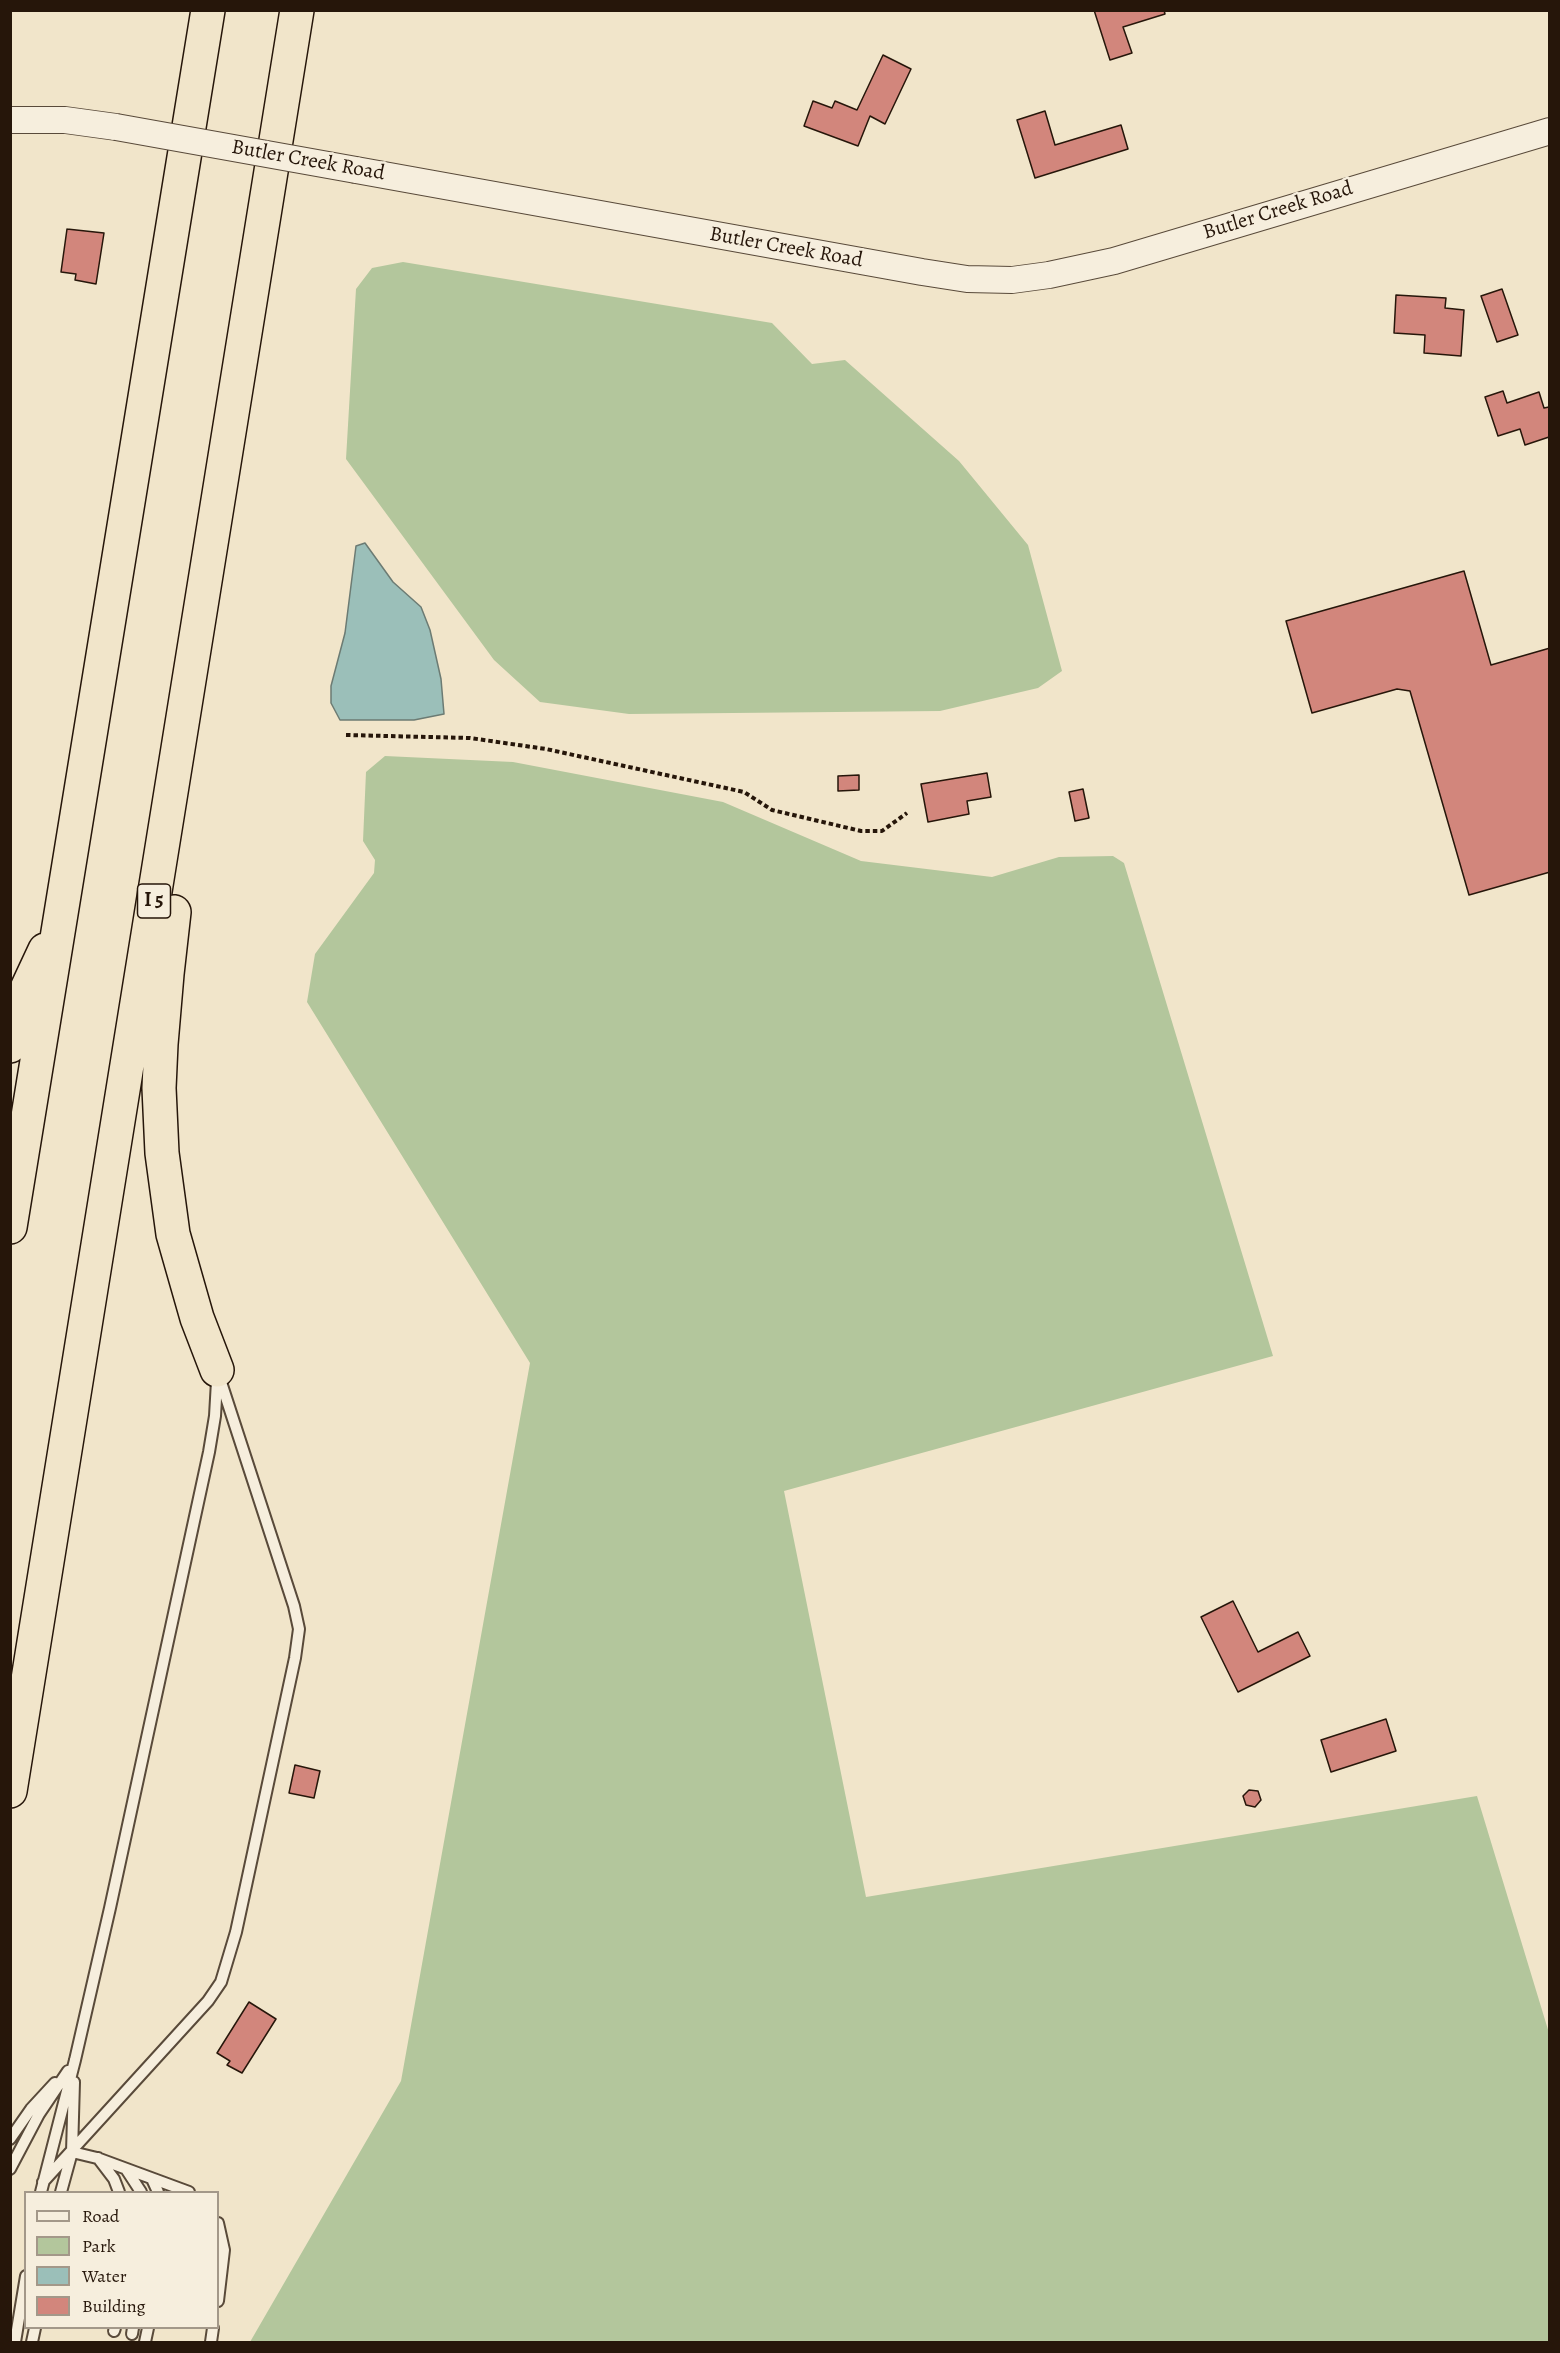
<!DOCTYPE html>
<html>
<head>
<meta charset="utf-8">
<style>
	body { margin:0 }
	#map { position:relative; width:1560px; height:2353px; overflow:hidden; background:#f1e5ca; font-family:Alegreya,serif }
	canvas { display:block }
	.frame { position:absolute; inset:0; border:12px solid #26160a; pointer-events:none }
	.legend { position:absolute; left:24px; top:2191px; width:195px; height:138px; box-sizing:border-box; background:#f6eedd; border:2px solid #a39889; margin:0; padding:8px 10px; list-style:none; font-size:18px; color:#26160a }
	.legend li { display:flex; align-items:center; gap:12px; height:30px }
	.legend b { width:30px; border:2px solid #a39889 }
</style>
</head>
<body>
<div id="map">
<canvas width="1560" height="2353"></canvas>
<div class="frame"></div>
<ul class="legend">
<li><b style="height:8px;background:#f6eedd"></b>Road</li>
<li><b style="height:16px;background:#b3c69c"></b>Park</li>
<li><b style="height:16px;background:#9bbfb9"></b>Water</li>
<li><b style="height:16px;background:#d2867c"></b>Building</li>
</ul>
</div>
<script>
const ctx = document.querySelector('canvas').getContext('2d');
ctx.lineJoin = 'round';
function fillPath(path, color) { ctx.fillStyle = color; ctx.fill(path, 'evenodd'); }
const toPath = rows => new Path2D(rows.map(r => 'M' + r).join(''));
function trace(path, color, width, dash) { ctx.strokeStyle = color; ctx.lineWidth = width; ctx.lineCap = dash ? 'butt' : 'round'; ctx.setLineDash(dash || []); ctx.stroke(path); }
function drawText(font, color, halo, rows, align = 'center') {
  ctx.font = font + ' Alegreya,serif'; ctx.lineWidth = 5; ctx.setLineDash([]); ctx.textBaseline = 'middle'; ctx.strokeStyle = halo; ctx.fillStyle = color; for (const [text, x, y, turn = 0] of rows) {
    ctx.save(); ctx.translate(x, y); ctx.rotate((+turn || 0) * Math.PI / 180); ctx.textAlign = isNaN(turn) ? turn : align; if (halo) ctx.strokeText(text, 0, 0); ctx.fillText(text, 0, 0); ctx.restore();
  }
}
fillPath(toPath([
	[403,262,772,323,812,364,845,360,959,461,1028,545,1062,671,1038,688,940,711,629,714,540,702,494,660,346,459,356,289,372,268],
	[385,756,513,762,723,802,861,861,992,877,1059,857,1113,856,1124,863,1273,1356,784,1491,866,1897,1477,1796,1549,2033,1549,2342,250,2342,401,2081,530,1363,307,1002,315,954,374,873,375,860,363,841,366,772]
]), '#b3c69c');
const water = toPath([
	[365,543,393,582,421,607,430,630,441,679,444,714,414,720,340,720,331,703,331,686,345,633,356,546,365,543]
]);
fillPath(water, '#9bbfb9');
trace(water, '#6c7b73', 1.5);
const building = toPath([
	[1094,10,1164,10,1165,14,1123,27,1132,53,1110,60,1094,10],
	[883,55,911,69,885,124,870,116,858,146,804,126,813,101,832,108,835,101,857,110,883,55],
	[1045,111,1055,145,1121,125,1128,149,1035,178,1017,120,1045,111],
	[67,229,104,233,96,284,75,280,76,274,61,272,67,229],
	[1502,289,1518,335,1497,342,1481,296,1502,289],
	[1396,295,1446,298,1445,308,1464,310,1461,356,1424,353,1425,335,1394,333,1396,295],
	[1503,391,1507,403,1539,392,1544,408,1549,407,1549,437,1525,445,1520,429,1498,436,1485,397,1503,391],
	[1464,571,1491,665,1550,648,1550,872,1469,895,1410,691,1397,689,1312,713,1286,621,1464,571],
	[987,773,991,797,967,801,969,814,928,822,921,784,987,773],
	[859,775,859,790,838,791,838,776,859,775],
	[1083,789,1089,818,1075,821,1069,792,1083,789],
	[1233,1601,1258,1652,1298,1632,1310,1656,1238,1692,1201,1617,1233,1601],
	[1386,1719,1396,1751,1331,1772,1321,1740,1386,1719],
	[295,1765,320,1771,314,1798,289,1793,295,1765],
	[1249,1790,1258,1791,1261,1800,1255,1807,1246,1805,1243,1796,1249,1790],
	[249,2002,276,2019,242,2073,227,2065,230,2061,217,2053,249,2002]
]);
fillPath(building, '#d2867c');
trace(building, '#26160a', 1.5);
const service = toPath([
	[10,2139,31,2109,55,2083],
	[72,2152,97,2158,189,2192],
	[98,2158,114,2179,119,2192],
	[10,2169,39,2114,68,2071],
	[126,2169,141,2192],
	[152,2179,158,2192],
	[43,2182,208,2001,221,1982,236,1932,295,1658,299,1629,294,1606,218,1373],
	[41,2192,75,2060,110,1908,209,1452,215,1416,217,1381],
	[61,2192,72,2152,74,2082],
	[218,2223,224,2250,218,2301],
	[114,2331,115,2328],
	[132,2334,133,2328],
	[15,2342,26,2276],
	[32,2342,35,2328],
	[145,2342,148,2328],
	[211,2342,213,2328]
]);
const tertiary = toPath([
	[10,120,65,120,116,127],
	[356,170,922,272,967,279,1012,280,1049,275,1114,261,1550,131]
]);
const motorway = toPath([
	[174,912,167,974,161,1044,159,1088,162,1153,173,1234,197,1318,217,1370],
	[10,1046,23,997,45,950],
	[10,1227,208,10],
	[10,1791,297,10]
]);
trace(service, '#594a3a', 14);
trace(tertiary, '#594a3a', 28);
trace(motorway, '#26160a', 36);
trace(toPath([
	[346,735,470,738,546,749,744,792,772,810,861,831,882,831,907,813]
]), '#26160a', 4, [4.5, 3]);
trace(service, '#f6eedd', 10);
trace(tertiary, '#f6eedd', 26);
trace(motorway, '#f1e5ca', 33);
const tertiaryBridge = toPath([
	[116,127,356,170]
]);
trace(tertiaryBridge, '#594a3a', 28, []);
trace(tertiaryBridge, '#f6eedd', 26);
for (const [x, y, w] of [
	[154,901,33]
]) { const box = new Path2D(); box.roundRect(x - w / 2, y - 17, w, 34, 4.5); ctx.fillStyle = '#f6eedd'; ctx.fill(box); trace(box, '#26160a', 1.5); }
drawText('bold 20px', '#26160a', null, [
	["I 5",154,901]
]);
drawText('21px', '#26160a', '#f6eedd', [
	["Butler Creek Road",308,161,10],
	["Butler Creek Road",1278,211,-17],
	["Butler Creek Road",786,248,10]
]);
</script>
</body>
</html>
